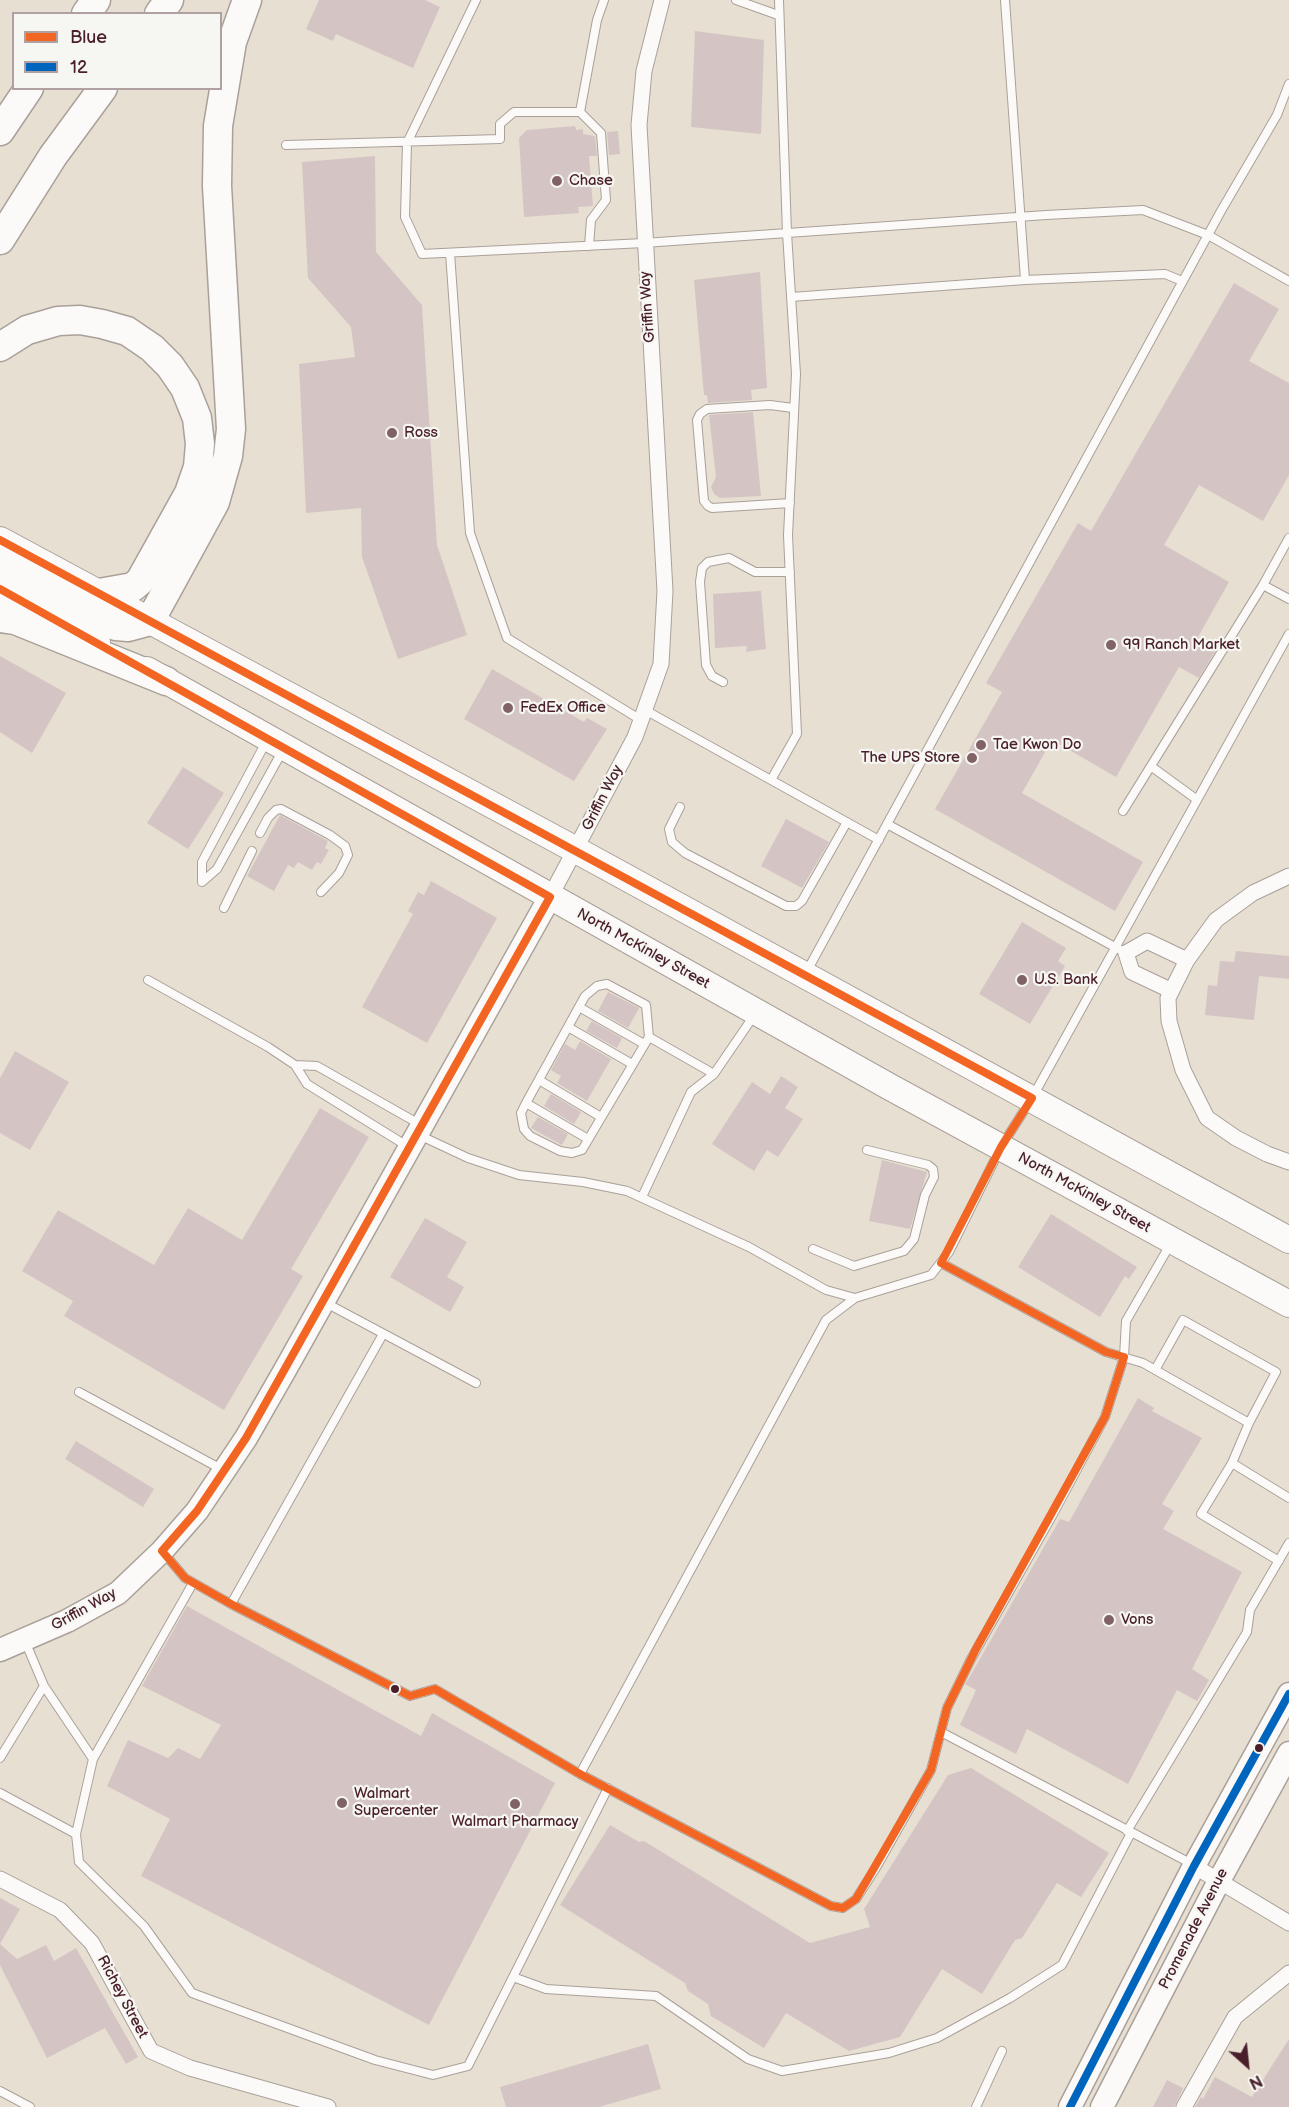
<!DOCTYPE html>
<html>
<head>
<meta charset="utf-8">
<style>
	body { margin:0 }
	#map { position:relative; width:1289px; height:2107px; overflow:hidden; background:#e7dfd1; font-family:"Balsamiq Sans",sans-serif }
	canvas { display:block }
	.legend { position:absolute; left:12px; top:12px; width:210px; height:78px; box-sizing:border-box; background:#f6f6f2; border:2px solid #b1a0a2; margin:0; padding:8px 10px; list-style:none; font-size:18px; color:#4a1f2b }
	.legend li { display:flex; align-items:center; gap:12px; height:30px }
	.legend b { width:30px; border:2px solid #b1a0a2 }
	.north { position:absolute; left:1217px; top:2035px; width:60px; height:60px; -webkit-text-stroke:4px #f6f6f2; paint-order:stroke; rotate:153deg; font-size:16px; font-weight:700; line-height:24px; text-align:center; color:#4a1f2b }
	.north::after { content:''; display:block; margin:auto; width:21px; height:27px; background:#4a1f2b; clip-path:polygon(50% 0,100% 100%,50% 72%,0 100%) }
</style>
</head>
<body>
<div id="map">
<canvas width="1289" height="2107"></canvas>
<ul class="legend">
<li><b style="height:8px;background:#f26522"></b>Blue</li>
<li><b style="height:8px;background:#0065bd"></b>12</li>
</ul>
<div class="north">N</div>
</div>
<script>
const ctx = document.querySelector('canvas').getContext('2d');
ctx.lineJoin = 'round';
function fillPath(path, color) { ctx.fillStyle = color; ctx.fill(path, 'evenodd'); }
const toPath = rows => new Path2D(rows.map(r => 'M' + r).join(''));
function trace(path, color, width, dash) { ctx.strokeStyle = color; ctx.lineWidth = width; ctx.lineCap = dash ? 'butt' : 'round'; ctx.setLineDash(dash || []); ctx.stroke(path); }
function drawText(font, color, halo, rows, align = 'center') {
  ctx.font = font + ' "Balsamiq Sans",sans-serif'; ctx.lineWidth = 4.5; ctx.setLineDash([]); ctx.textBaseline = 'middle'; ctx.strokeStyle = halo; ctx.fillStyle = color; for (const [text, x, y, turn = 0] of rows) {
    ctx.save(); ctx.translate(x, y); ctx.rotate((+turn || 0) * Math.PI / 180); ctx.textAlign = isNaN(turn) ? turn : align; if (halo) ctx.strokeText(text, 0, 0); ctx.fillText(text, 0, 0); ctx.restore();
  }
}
fillPath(toPath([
	[319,0,425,0,440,7,413,68,336,34,333,41,306,29],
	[695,31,764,40,761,134,691,127],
	[575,126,576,130,583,129,583,134,595,136,597,156,589,156,593,206,578,207,579,213,524,217,519,138,527,130],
	[618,131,620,154,609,155,607,132],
	[375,156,376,252,422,305,437,545,467,635,398,659,362,557,361,508,306,513,299,364,355,357,351,327,308,278,302,162],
	[760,272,767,388,751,390,752,400,708,403,707,395,704,395,694,280],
	[1234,283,1279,309,1249,361,1289,383,1289,475,1263,521,1199,485,1164,545,1229,582,1198,637,1217,648,1199,678,1179,667,1116,777,1052,740,1022,793,1143,862,1115,911,935,809,1002,692,986,683,1078,523,1091,531],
	[753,412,761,496,720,498,714,494,711,487,716,477,709,415],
	[761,591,766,649,746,652,747,646,715,648,713,594],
	[0,656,66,693,32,753,0,732],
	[492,669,584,722,587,718,607,729,574,781,464,719],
	[183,767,224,793,188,849,147,823],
	[280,815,328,841,325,848,329,850,321,864,317,862,312,870,298,862,294,868,288,865,274,891,247,876],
	[786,819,829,842,802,888,761,866],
	[431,881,497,918,427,1043,362,1007,413,914,408,911,418,892,424,895],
	[1022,922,1066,948,1058,961,1065,966,1030,1024,979,994],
	[1236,951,1289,956,1289,979,1259,976,1254,1020,1205,1015,1208,985,1217,986,1220,961,1234,962],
	[608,992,639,1008,628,1028,598,1011],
	[592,1021,622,1038,617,1048,586,1031],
	[580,1041,611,1059,587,1101,557,1083,561,1076,551,1070,565,1044,575,1050],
	[15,1051,69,1082,30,1150,0,1133,0,1078],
	[781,1076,798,1087,785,1108,803,1119,778,1157,767,1150,754,1171,712,1144,752,1082,770,1094],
	[551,1094,581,1112,574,1124,544,1106],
	[320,1108,369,1137,291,1269,303,1276,224,1410,64,1316,73,1301,22,1271,58,1210,154,1265,188,1208,242,1240],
	[538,1117,568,1134,562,1145,531,1128],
	[882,1160,927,1172,910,1229,869,1221],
	[1051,1214,1137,1267,1129,1279,1125,1276,1100,1317,1018,1267],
	[425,1218,467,1242,447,1277,464,1287,450,1312,390,1277],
	[1138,1398,1154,1408,1152,1411,1202,1438,1162,1504,1174,1511,1163,1529,1242,1572,1192,1669,1209,1680,1197,1701,1177,1690,1128,1784,1027,1729,1016,1754,960,1725,976,1690,965,1684,969,1678,1060,1519,1069,1522],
	[76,1441,154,1489,143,1507,65,1459],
	[187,1606,421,1736,432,1713,555,1783,429,2025,141,1876,170,1819,107,1786,128,1740,168,1758,178,1748,200,1759,221,1725,142,1686],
	[971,1768,1109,1853,1081,1897,1057,1883,1022,1938,1015,1940,982,1994,942,1969,900,2037,849,2051,786,2013,764,2048,711,2016,708,2004,688,1991,685,1983,560,1905,610,1825,639,1842,644,1841,810,1943,870,1927,864,1909,948,1775],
	[0,1898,20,1909,0,1944,17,1959,46,1945,54,1961,76,1948,138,2057,126,2064,105,2028,47,2058,0,1965],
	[1289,2039,1289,2107,1195,2107,1201,2097,1203,2099,1215,2077,1252,2097],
	[648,2044,661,2089,599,2107,506,2107,500,2087],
	[1167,2080,1183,2088,1174,2107,1153,2107]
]), '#d4c5c4');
const lane = toPath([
	[476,0,407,143,405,217,422,254,644,243,1046,215,1143,210,1208,235,1289,281],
	[736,0,778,15],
	[1005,0,1025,280],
	[580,112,597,20,604,0],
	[286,145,500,139,500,124,514,112,580,112,601,133,606,200,591,220,589,246],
	[450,253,470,533,507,638,641,720],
	[791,297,1025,280,1165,274,1182,281],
	[790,503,712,508,708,506,704,501,697,420,700,414,707,409,770,405,793,408],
	[1263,585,1289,599],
	[723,682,712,676,706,665,700,582,702,568,708,562,729,558,755,572,790,572],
	[645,710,879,840],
	[266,742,202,862,202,882,217,869,283,750],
	[1152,767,1196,799],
	[771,780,797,734,788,535,796,374,787,233,779,0],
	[680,807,669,829,672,842,685,853,786,906,796,906,802,901,847,822],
	[1123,811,1263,585,1289,538],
	[887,824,1126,953],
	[260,833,268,818,276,810,281,809,330,835,345,846,348,855,339,873,321,892],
	[224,908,252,851],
	[807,971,1221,211,1277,115,1289,84],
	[148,980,268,1047,295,1065],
	[579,1007,644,1044],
	[568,1027,632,1064],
	[649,1037,582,1150,572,1153,560,1151,530,1136,524,1129,521,1113,526,1103,585,996,597,986,607,984,646,1005,649,1037,714,1074],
	[539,1080,601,1117],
	[526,1103,588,1139],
	[419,1135,468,1158,519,1175,583,1182,627,1191,749,1247,826,1290,855,1298],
	[407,1146,307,1084,295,1065,317,1066,421,1125],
	[642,1197,691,1092,714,1074,755,1014],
	[813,1249,854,1266,904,1251,914,1239,925,1195,934,1177,933,1169,928,1165,867,1150],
	[941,1263,1106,1352,1143,1363,1249,1423,1232,1463,1289,1498],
	[326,1303,476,1383],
	[1155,1370,1183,1320,1276,1372,1249,1423],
	[79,1392,223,1470],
	[1232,1463,1201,1514,1279,1561],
	[163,1552,185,1578,231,1604,410,1696,435,1689,580,1774,831,1906,843,1908,856,1899,877,1866,931,1770,947,1708,971,1659,1052,1516,1105,1417,1124,1357,1126,1321,1171,1243],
	[231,1604,383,1334],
	[44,1686,93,1759,76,1834],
	[941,1732,1192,1864],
	[0,1758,44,1686,25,1641],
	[93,1759,193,1583],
	[580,1774,826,1320,855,1298,931,1275,949,1252,1001,1147,1032,1098,1289,634],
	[0,1793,76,1834,79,1862,144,1926,192,1993,375,2060,433,2075,468,2066,513,1977,546,1989,656,1996,748,2059,782,2071,889,2053,937,2038,1010,1998,1062,1965,1131,1833],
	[1127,1831,1247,1632,1250,1610,1289,1543],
	[513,1977,608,1788],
	[0,2091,30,2107],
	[976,2107,1002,2051]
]);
const street = toPath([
	[1289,876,1253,893,1216,920,1187,960,1168,998,1169,1021,1183,1070,1207,1118,1236,1138,1267,1154,1289,1162],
	[550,897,635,737,661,664,665,591,639,125,644,71,662,0],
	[1170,990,1132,972,1126,953,1147,941,1187,960],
	[1194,1866,1289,1923],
	[0,1879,60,1910,92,1943,151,2051,190,2068,328,2107],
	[1184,2107,1235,2017,1289,1973]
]);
const secondary = toPath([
	[0,1650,67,1621,118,1593,162,1551,197,1511,246,1438,285,1370,550,897],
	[1070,2107,1194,1866,1289,1694],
	[1102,2107,1220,1879,1289,1753]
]);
const primary = toPath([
	[0,540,576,850,1289,1240],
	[0,589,97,642],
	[147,670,890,1087,1289,1304]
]);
const highway = toPath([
	[86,14,96,0],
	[159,14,169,0],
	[0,131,29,88],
	[0,240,53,156,103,88],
	[0,347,27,330,58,321,80,320,102,324,127,331,152,348,170,366,185,388,197,418,200,444,198,467,189,493,140,581,133,587,99,593],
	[0,565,116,626,128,627,150,621,215,502,228,456,231,429,217,186,218,126,232,42,247,0],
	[0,618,15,620,166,681]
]);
trace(lane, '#aaa09a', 10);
trace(street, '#aaa09a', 17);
trace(secondary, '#aaa09a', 25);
trace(primary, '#aaa09a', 28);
trace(highway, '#aaa09a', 31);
trace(lane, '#fbfaf8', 8);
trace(street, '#fbfaf8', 15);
trace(secondary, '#fbfaf8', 22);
trace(primary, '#fbfaf8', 26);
trace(highway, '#fbfaf8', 28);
trace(toPath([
	[0,540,1032,1098,1001,1147,941,1263,1106,1352,1124,1357,1105,1417,976,1649,947,1708,931,1770,856,1899,843,1908,831,1906,580,1774,435,1689,410,1696,231,1604,185,1578,162,1551,197,1511,246,1438,550,897,0,589]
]), '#f26522', 8);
trace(toPath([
	[1070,2107,1194,1866,1289,1694]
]), '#0065bd', 8);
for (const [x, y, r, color] of [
	[557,181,6,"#816265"],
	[392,433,6,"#816265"],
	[1111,645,6,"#816265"],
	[508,708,6,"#816265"],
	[981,745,6,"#816265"],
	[972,758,6,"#816265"],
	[1022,980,6,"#816265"],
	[1109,1620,6,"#816265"],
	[395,1689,5,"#4a1f2b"],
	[1259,1748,5,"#4a1f2b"],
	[342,1803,6,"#816265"],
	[515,1804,6,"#816265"]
]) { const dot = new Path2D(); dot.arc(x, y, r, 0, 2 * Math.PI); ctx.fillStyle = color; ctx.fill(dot); trace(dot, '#f6f6f2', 2); }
drawText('15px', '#4a1f2b', '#f6f6f2', [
	["Chase",569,181],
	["Ross",404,433],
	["99 Ranch Market",1123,645],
	["FedEx Office",520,708],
	["Tae Kwon Do",993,745],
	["The UPS Store",960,758,"right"],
	["U.S. Bank",1034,980],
	["Vons",1121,1620],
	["Walmart",354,1794],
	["Supercenter",354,1811],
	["Walmart Pharmacy",515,1822,"center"]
], 'left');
drawText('15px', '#4a1f2b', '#f6f6f2', [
	["Griffin Way",648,307,-94],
	["Griffin Way",603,798,-63],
	["North McKinley Street",643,949,29],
	["North McKinley Street",1084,1193,29],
	["Griffin Way",84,1610,-29],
	["Promenade Avenue",1194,1929,-63],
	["Richey Street",122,1997,62]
]);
</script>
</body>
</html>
